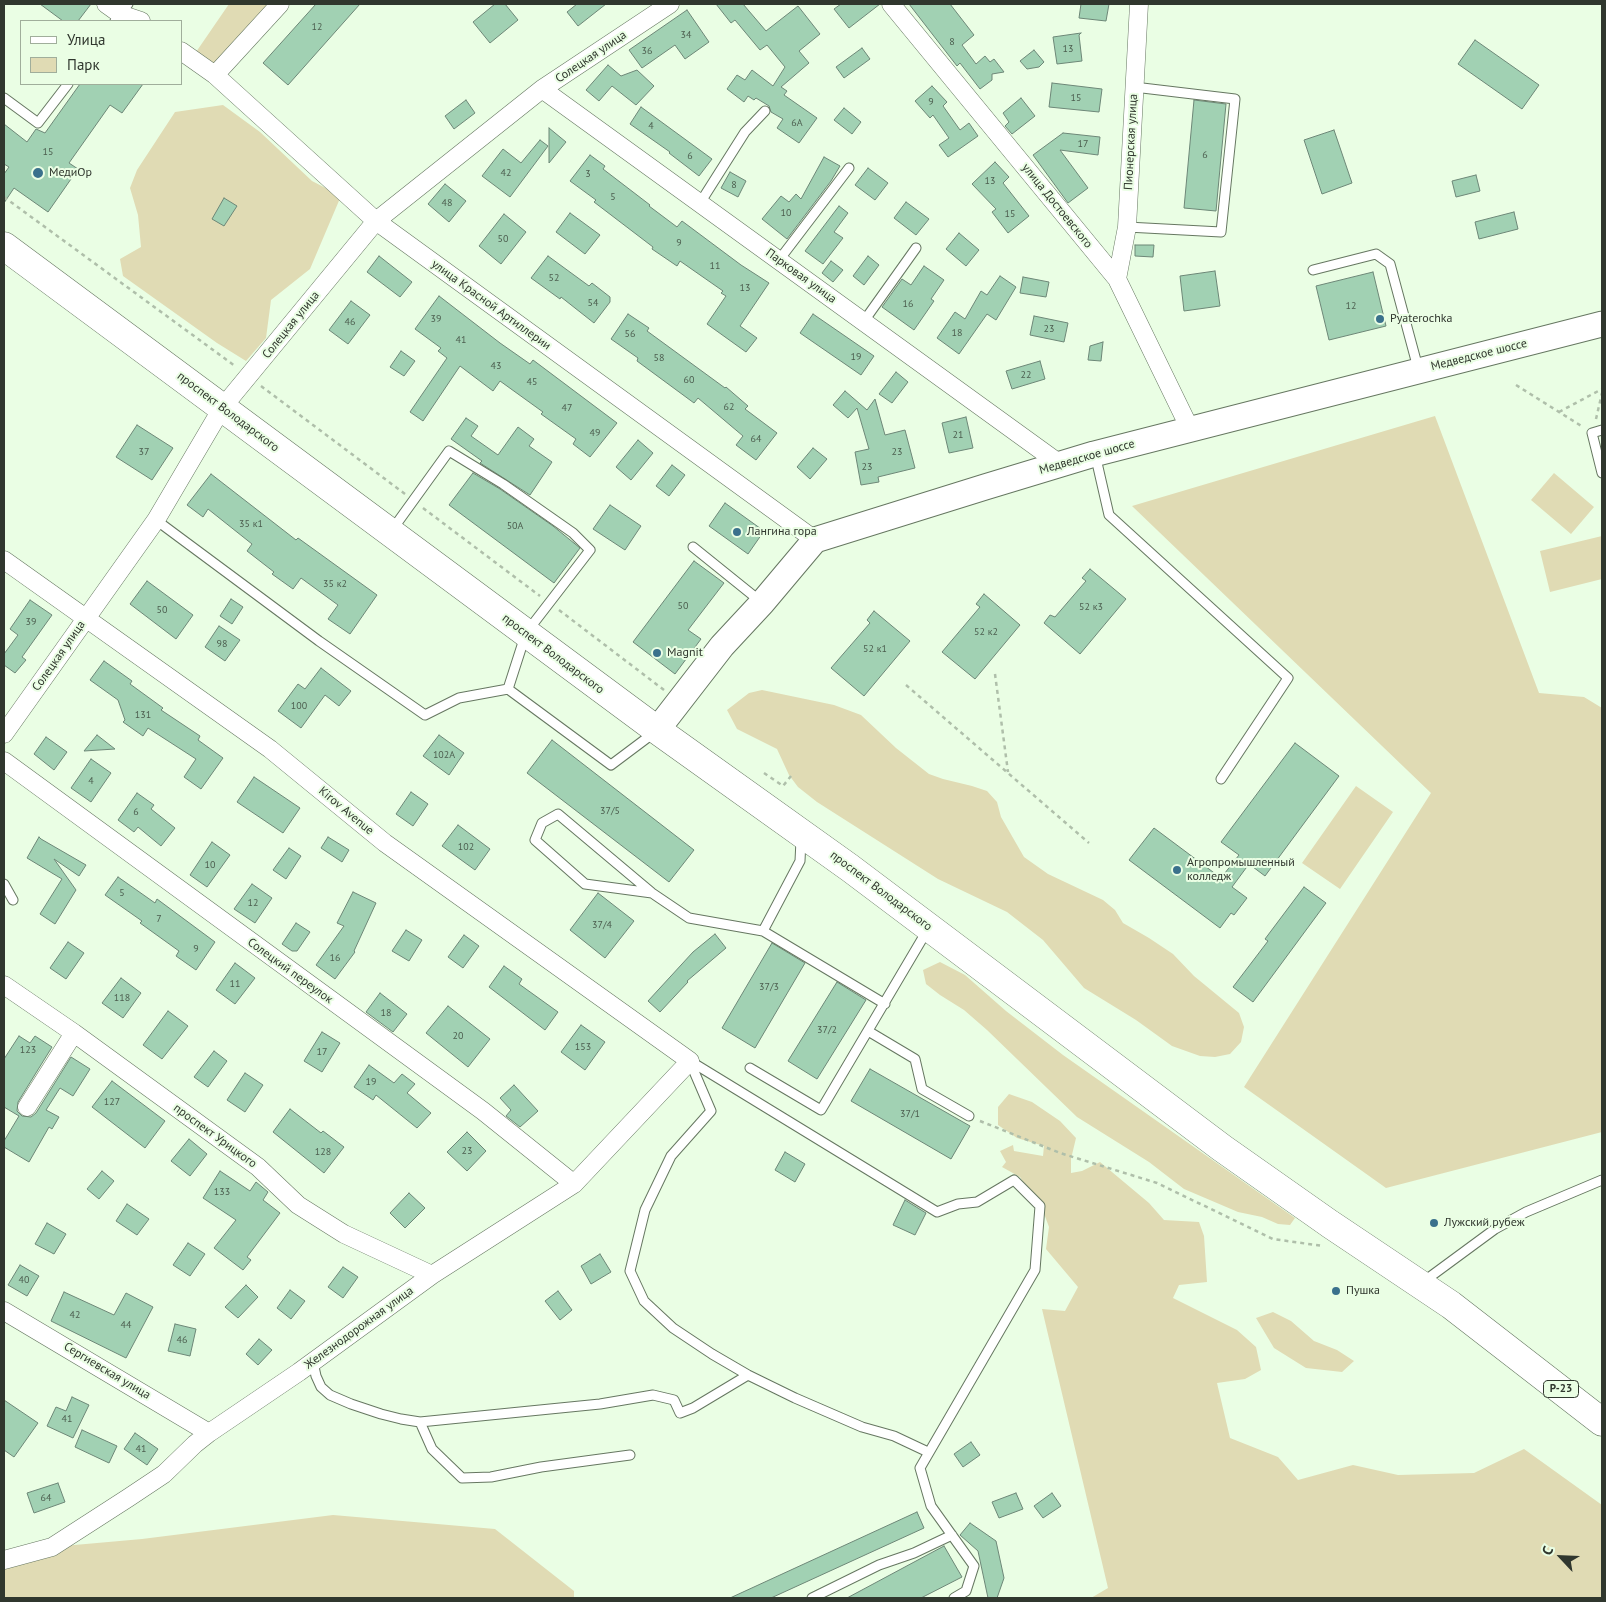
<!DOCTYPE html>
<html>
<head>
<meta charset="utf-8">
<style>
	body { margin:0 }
	#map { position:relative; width:1606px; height:1602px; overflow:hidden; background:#eafee4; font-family:"PT Sans",sans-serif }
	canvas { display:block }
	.frame { position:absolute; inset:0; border:5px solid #30372e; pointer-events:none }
	.legend { position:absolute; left:20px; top:20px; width:162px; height:65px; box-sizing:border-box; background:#eafee4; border:1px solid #a0ae9b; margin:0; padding:6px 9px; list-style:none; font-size:15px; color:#30372e }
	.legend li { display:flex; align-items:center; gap:10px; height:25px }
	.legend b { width:25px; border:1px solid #a0ae9b }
	.north { position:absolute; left:1536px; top:1532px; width:50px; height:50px; -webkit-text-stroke:4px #eafee4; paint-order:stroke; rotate:295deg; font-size:14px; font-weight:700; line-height:20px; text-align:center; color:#30372e }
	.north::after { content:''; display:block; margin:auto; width:18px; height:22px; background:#30372e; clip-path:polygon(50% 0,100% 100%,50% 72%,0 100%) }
</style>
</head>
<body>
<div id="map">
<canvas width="1606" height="1602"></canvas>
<div class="frame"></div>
<ul class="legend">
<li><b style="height:6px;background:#fff"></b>Улица</li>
<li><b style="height:14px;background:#e0dbb4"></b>Парк</li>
</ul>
<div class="north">С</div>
</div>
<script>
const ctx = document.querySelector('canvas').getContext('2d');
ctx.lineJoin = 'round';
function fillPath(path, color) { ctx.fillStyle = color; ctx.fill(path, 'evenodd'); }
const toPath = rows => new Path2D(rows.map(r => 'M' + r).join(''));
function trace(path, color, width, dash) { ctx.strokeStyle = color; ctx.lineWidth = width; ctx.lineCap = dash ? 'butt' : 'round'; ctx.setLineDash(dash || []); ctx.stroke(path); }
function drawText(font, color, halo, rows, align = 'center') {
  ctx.font = font + ' "PT Sans",sans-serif'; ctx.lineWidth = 4; ctx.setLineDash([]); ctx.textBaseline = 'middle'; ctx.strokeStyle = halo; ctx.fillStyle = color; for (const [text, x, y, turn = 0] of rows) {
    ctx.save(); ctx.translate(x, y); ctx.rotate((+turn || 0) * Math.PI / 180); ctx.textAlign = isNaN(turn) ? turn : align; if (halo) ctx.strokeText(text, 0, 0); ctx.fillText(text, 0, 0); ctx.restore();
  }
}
fillPath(toPath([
	[229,4,272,4,215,68,194,55],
	[223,105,260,132,312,181,341,196,310,269,271,300,266,338,246,361,217,343,123,276,120,259,141,247,138,215,130,188,137,170,175,112],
	[1435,416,1539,693,1584,697,1602,708,1602,1132,1386,1188,1244,1087,1431,793,1132,506],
	[1554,473,1594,507,1571,534,1531,500],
	[1602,536,1602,579,1550,592,1540,551],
	[762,690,834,705,861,715,896,748,929,774,943,779,972,786,987,791,997,802,1001,817,1024,857,1048,874,1103,900,1115,910,1123,923,1149,938,1173,954,1194,976,1239,1013,1244,1027,1241,1042,1230,1054,1215,1057,1200,1056,1172,1046,1136,1020,1084,988,1043,940,1007,912,938,879,817,802,798,787,789,775,777,749,737,729,727,710,749,693],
	[1356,786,1393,812,1340,889,1302,863],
	[940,962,965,975,1006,1011,1063,1055,1295,1218,1290,1225,1278,1224,1262,1217,1238,1212,1184,1189,1149,1162,1077,1117,987,1030,964,1010,940,995,926,984,923,970],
	[1009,1094,1032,1102,1060,1121,1076,1138,1071,1159,1071,1173,1082,1171,1100,1162,1149,1203,1164,1220,1199,1222,1204,1236,1207,1282,1179,1285,1173,1298,1237,1330,1256,1347,1261,1370,1245,1379,1217,1383,1230,1438,1278,1457,1298,1480,1353,1465,1398,1475,1474,1473,1524,1449,1602,1505,1602,1598,1091,1598,1108,1588,1042,1309,1065,1311,1078,1287,1046,1249,1049,1227,1039,1200,1035,1194,1027,1188,1020,1177,1002,1167,1006,1162,1000,1151,1013,1145,1014,1151,1043,1156,1044,1146,1017,1138,998,1125,998,1107],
	[1273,1312,1291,1321,1314,1341,1337,1350,1354,1361,1342,1372,1306,1368,1274,1348,1256,1318],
	[333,1515,495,1529,574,1591,574,1598,4,1598,4,1563,52,1547,142,1539]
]), '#e0dbb4');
const building = toPath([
	[40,4,91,4,78,21,63,21,40,4],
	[316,4,360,4,288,85,263,63,316,4],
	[495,4,505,4,518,20,490,43,473,22,495,4],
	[577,4,606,4,578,26,567,12,577,4],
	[716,4,743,4,766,31,798,6,820,34,799,51,809,63,781,87,787,91,784,95,817,118,799,143,777,128,783,119,771,112,769,106,756,98,754,100,748,96,744,102,727,89,737,75,745,80,752,70,773,86,785,67,767,45,760,50,735,20,731,23,716,4],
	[841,4,880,4,849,28,834,9,841,4],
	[909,4,950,4,974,35,962,45,976,64,985,56,990,62,994,59,1004,72,992,74,992,80,980,89,960,63,957,66,909,4],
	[1081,4,1109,4,1106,21,1079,18,1081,4],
	[687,10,709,42,685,59,675,45,642,68,629,50,687,10],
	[1081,33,1079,35,1082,61,1057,64,1053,37,1081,33],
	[1475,40,1539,85,1522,109,1458,64,1475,40],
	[862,48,870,59,844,78,836,67,862,48],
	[1034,50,1044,62,1039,67,1027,69,1020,61,1034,50],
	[608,65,621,76,637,70,654,86,636,105,612,86,599,101,586,90,608,65],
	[1052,83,1102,89,1099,112,1049,107,1052,83],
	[80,84,143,84,122,113,110,105,69,163,78,169,48,212,14,188,4,203,4,174,9,167,4,164,4,124,27,142,36,129,45,133,80,84],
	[932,86,947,102,943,106,960,130,969,123,978,136,948,157,939,145,949,138,933,115,930,118,915,101,932,86],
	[1021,98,1035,116,1012,134,1005,126,1009,122,1003,113,1021,98],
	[466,100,475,113,454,129,445,116,466,100],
	[1194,100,1226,104,1216,211,1184,208,1194,100],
	[641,107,712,159,699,176,669,153,670,152,630,124,641,107],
	[844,108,861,122,852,134,834,120,844,108],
	[549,128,566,142,549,163,549,128],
	[1334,130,1352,183,1322,194,1304,140,1334,130],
	[1063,133,1100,137,1098,155,1060,150,1088,188,1068,203,1033,155,1063,133],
	[540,140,548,146,510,197,482,176,503,149,521,163,540,140],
	[590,155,605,166,603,169,650,205,649,206,677,227,682,221,741,265,769,283,740,326,757,338,746,352,707,324,726,296,721,293,723,291,680,261,677,266,652,249,653,247,594,202,596,200,570,181,590,155],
	[824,157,840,166,831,181,787,239,762,219,781,196,789,202,796,194,801,199,824,157],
	[995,162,1009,177,1003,183,1029,216,1008,233,992,212,996,209,972,184,995,162],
	[868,168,888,183,875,200,855,185,868,168],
	[730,172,746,181,738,197,721,188,730,172],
	[1476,175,1480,191,1456,197,1452,181,1476,175],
	[445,184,466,201,449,222,428,204,445,184],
	[224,198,237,206,224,226,212,219,224,198],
	[906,202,929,219,916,235,894,218,906,202],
	[839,206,848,213,834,232,843,238,823,264,805,251,839,206],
	[1514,212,1518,229,1479,239,1475,222,1514,212],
	[570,213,600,235,585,254,556,232,570,213],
	[504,214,526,232,501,264,479,246,504,214],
	[959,233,979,250,966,266,946,249,959,233],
	[1135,245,1154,245,1153,257,1135,256,1135,245],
	[379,256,412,282,400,297,367,272,379,256],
	[548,256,589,286,592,283,610,297,610,302,594,323,561,297,560,299,531,278,548,256],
	[868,256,879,265,864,285,853,276,868,256],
	[831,261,843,270,833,282,822,273,831,261],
	[924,266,944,280,931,299,934,301,914,330,882,307,902,279,911,285,924,266],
	[1215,271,1220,306,1184,311,1180,276,1215,271],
	[1373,272,1386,326,1329,340,1316,286,1373,272],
	[1000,276,1016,287,996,320,987,314,959,354,937,338,955,312,965,319,981,291,987,295,1000,276],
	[1023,277,1049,282,1046,297,1020,293,1023,277],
	[439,296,500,343,530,364,533,360,617,423,590,457,573,444,576,439,541,414,543,412,500,381,493,391,460,366,423,421,410,412,447,358,438,351,441,348,415,329,439,296],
	[351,301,370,315,348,344,329,330,351,301],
	[628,314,649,328,647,331,725,388,726,387,748,406,745,409,777,433,756,460,736,445,743,436,698,398,694,403,637,361,638,358,611,339,628,314],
	[813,314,874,356,861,375,800,333,813,314],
	[1034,316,1068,323,1064,342,1030,335,1034,316],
	[1103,342,1101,361,1088,360,1090,346,1103,342],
	[401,351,415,361,404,376,390,367,401,351],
	[1040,361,1045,379,1012,389,1006,371,1040,361],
	[896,372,908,382,892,403,879,394,896,372],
	[845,391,867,410,875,399,885,435,905,430,915,468,878,477,879,482,861,485,855,452,869,449,857,408,848,418,833,405,845,391],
	[966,417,973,448,949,453,942,423,966,417],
	[466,418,478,426,471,436,498,455,518,427,534,439,529,446,552,462,530,495,480,463,482,461,451,439,466,418],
	[137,425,173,448,152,480,116,457,137,425],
	[638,440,653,453,631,480,616,467,638,440],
	[813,448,827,459,810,479,797,467,813,448],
	[672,465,685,475,669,496,656,486,672,465],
	[473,473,500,489,553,526,580,548,554,583,449,505,473,473],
	[211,474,296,540,298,538,377,595,350,634,328,619,338,605,301,578,293,589,272,574,274,572,247,551,252,544,208,509,203,517,187,505,211,474],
	[725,503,764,531,748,554,709,526,725,503],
	[610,505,641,526,625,550,593,529,610,505],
	[694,561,724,583,688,630,701,639,675,674,633,642,694,561],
	[1090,569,1126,599,1080,654,1044,623,1050,615,1055,617,1086,581,1082,578,1090,569],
	[147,581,193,615,176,639,130,604,147,581],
	[984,594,1020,625,975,679,942,652,980,607,976,604,984,594],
	[231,599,243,607,232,624,220,616,231,599],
	[30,600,52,615,22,657,26,660,15,673,4,665,4,654,18,635,10,629,30,600],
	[874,611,910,641,864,696,831,668,870,623,867,620,874,611],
	[219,626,240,640,225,661,205,647,219,626],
	[104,661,132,681,130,684,163,708,161,710,200,736,198,740,223,758,201,789,184,777,196,759,148,728,143,736,123,722,125,720,118,700,90,680,104,661],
	[321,668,351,691,339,706,325,695,301,728,278,711,298,684,305,689,321,668],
	[97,735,115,749,84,751,97,735],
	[439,735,464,753,449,775,423,756,439,735],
	[46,737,67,752,54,770,34,754,46,737],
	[552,740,694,850,669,882,527,773,552,740],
	[1295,743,1339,776,1265,876,1249,864,1232,887,1247,898,1234,915,1231,913,1220,928,1129,860,1154,828,1221,878,1239,855,1221,842,1295,743],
	[91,759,111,773,91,802,71,788,91,759],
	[254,777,300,808,283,833,237,802,254,777],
	[411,792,428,804,413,826,396,814,411,792],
	[137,793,154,805,151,809,175,828,161,846,138,827,134,832,118,820,137,793],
	[458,825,490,849,475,870,442,846,458,825],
	[39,837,41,839,86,865,79,876,54,859,76,890,55,924,40,914,62,879,27,858,39,837],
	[328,837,349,850,342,862,321,848,328,837],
	[212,842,230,855,207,887,190,875,212,842],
	[289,848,301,856,286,879,273,870,289,848],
	[118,877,155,903,157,899,215,942,196,970,176,956,179,951,140,923,142,921,105,895,118,877],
	[252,884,272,898,255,923,234,909,252,884],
	[1304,887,1326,903,1253,1002,1233,987,1268,941,1265,939,1304,887],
	[353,892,376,903,354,951,355,952,335,979,316,965,344,926,337,923,353,892],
	[598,893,634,921,605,958,570,930,598,893],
	[296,923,310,932,297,951,292,951,282,944,296,923],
	[406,930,422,940,409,961,392,951,406,930],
	[715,934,726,948,687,981,688,982,660,1012,648,1001,693,952,715,934],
	[464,935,479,946,463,968,448,957,464,935],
	[68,942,84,953,66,979,50,968,68,942],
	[772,943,805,963,755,1048,722,1028,772,943],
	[235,963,255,978,235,1004,216,990,235,963],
	[504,966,522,979,519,984,558,1012,545,1030,489,987,504,966],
	[121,978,141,993,123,1018,102,1003,121,978],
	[837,982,866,1000,817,1079,788,1061,837,982],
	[380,993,407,1014,393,1032,366,1012,380,993],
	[448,1006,490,1039,468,1067,426,1033,448,1006],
	[168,1011,188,1026,162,1059,143,1045,168,1011],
	[581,1025,605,1042,585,1070,561,1052,581,1025],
	[322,1032,340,1043,322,1072,304,1061,322,1032],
	[19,1036,30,1043,35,1036,52,1047,18,1102,17,1111,22,1116,31,1117,36,1113,71,1057,90,1069,73,1096,60,1088,46,1110,59,1117,52,1129,49,1127,29,1162,4,1147,4,1141,19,1116,4,1107,4,1059,19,1036],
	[214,1051,227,1061,208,1087,194,1077,214,1051],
	[369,1065,394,1083,402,1074,415,1084,407,1093,431,1113,417,1128,376,1095,373,1100,354,1087,369,1065],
	[870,1069,970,1126,951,1159,851,1101,870,1069],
	[245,1073,263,1085,245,1112,227,1100,245,1073],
	[112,1081,165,1121,145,1148,92,1107,112,1081],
	[514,1085,538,1111,520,1127,506,1116,511,1110,500,1098,514,1085],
	[290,1109,321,1133,323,1131,344,1147,324,1173,273,1132,290,1109],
	[467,1132,486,1151,467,1171,447,1152,467,1132],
	[189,1139,207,1154,190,1176,171,1161,189,1139],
	[785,1152,805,1164,795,1182,775,1170,785,1152],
	[102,1171,114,1181,99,1199,87,1189,102,1171],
	[220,1171,250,1191,256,1182,268,1192,263,1200,280,1213,247,1257,251,1260,243,1270,214,1248,236,1220,203,1198,220,1171],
	[409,1193,425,1208,405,1228,390,1213,409,1193],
	[905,1200,926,1213,915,1235,893,1225,905,1200],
	[127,1204,149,1219,137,1235,116,1221,127,1204],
	[47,1223,66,1234,54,1254,35,1244,47,1223],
	[188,1243,205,1254,190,1276,173,1265,188,1243],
	[600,1254,611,1272,591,1284,581,1266,600,1254],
	[20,1265,39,1276,27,1296,8,1285,20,1265],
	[343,1267,358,1277,343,1298,328,1287,343,1267],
	[246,1285,258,1297,238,1318,225,1307,246,1285],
	[290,1290,305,1301,291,1319,277,1308,290,1290],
	[558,1291,572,1310,560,1320,545,1301,558,1291],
	[64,1292,114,1315,126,1293,153,1307,126,1358,51,1321,64,1292],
	[175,1324,196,1329,190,1356,168,1351,175,1324],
	[259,1339,272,1350,258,1365,246,1354,259,1339],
	[72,1397,89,1405,73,1438,47,1426,56,1407,66,1411,72,1397],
	[4,1400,38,1423,14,1457,4,1450,4,1400],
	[82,1430,117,1446,109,1463,75,1447,82,1430],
	[135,1433,158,1449,147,1465,124,1449,135,1433],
	[971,1442,980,1455,963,1467,954,1454,971,1442],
	[58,1483,65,1502,34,1513,27,1493,58,1483],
	[1016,1493,1023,1509,999,1518,992,1502,1016,1493],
	[1052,1493,1061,1506,1043,1518,1034,1506,1052,1493],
	[917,1512,924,1528,771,1598,730,1598,917,1512],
	[970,1523,996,1541,1004,1578,997,1598,988,1598,978,1551,960,1535,970,1523],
	[944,1546,962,1577,921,1598,847,1598,944,1546]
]);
fillPath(building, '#a1d1b3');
trace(building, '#6d8777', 1);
const lane = toPath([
	[115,21,128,4],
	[4,98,38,123,68,84],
	[700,203,745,132,765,111],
	[1127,227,1221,232,1235,99,1134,87],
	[779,260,849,168],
	[1313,270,1376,254,1390,264,1418,368],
	[864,321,916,248],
	[1602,430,1592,433,1602,473],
	[1095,454,1109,515,1288,678,1221,779],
	[156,520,319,641,425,715,459,698,508,689],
	[392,530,449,451,503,484,573,533,590,550,526,633,508,689,611,765,655,732],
	[693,547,760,601],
	[4,884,13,900],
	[652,893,585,884,535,840,542,823,558,814,652,893,689,918,763,931,800,861,801,840],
	[763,931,885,1004],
	[868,1031,915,1059,922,1089,969,1116],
	[690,1061,937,1212,958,1204,977,1202,1014,1180,1040,1206,1035,1270,920,1468,931,1506,974,1566,966,1591,954,1598],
	[690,1062,711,1111,671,1156,645,1210,630,1271,644,1301,673,1328,712,1354,748,1375,795,1398,862,1427,894,1436,928,1452],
	[750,1068,821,1110,928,929],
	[1423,1282,1495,1229,1526,1212,1602,1180],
	[313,1362,316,1376,321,1387,330,1395,351,1404,381,1414,401,1419,420,1422,600,1404,653,1395,674,1400,680,1413,693,1408,748,1375],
	[420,1422,432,1449,462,1478,491,1477,541,1467,630,1455],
	[812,1598,879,1565,914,1553,952,1535]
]);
const street = toPath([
	[106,4,120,14,141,21],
	[891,4,1117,279,1190,429],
	[181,51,215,75,376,221,815,540],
	[215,75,280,4],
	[542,89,1060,464],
	[1117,279,1127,227,1139,4],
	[4,560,270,749,385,843,690,1061,574,1184,432,1275,299,1372,209,1433,195,1444,164,1474,128,1498,52,1547,4,1560],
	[4,734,156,520,222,408,376,221,542,89,670,4],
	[4,761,483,1111,574,1184],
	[4,985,74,1033,258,1167,298,1205,344,1234,432,1275],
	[27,1107,74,1033],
	[4,1311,209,1433]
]);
const secondary = toPath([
	[657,730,722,646,762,603,815,540,985,487,1094,454,1602,324]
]);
const primary = toPath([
	[4,246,657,730,850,868,1222,1148,1330,1224,1451,1305,1602,1422]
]);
trace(lane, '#667761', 11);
trace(street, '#667761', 19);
trace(secondary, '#667761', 27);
trace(primary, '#667761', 29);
trace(toPath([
	[4,197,235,366],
	[1516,385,1583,427],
	[261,386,405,494],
	[1559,412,1602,389],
	[1596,419,1602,393],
	[423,508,540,596],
	[559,610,664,690],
	[995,674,1008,772],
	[906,685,1089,843],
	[764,773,783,786,791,776],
	[980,1121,1060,1153,1157,1183,1273,1239,1323,1246]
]), '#afbfaa', 2.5, [4, 4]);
trace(lane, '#fff', 9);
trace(street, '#fff', 18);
trace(secondary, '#fff', 25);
trace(primary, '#fff', 28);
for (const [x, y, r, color] of [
	[38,173,6,"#3a718c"],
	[1380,319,5,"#3a718c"],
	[737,532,5,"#3a718c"],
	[657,653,5,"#3a718c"],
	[1177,870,5,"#3a718c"],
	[1434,1223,5,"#3a718c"],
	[1336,1291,5,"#3a718c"]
]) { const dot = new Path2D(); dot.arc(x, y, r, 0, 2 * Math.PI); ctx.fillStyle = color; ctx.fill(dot); trace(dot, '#eafee4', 2); }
drawText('10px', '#4c5e4f', null, [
	["12",317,27],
	["34",686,35],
	["8",952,42],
	["13",1068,49],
	["36",647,51],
	["15",1076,98],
	["9",931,102],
	["6А",797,123],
	["4",651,126],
	["17",1083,144],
	["15",48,152],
	["6",1205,155],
	["6",690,156],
	["42",506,173],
	["3",588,174],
	["13",990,181],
	["8",734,185],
	["5",613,197],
	["48",447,203],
	["10",786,213],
	["15",1010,214],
	["50",503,239],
	["9",679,243],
	["11",715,266],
	["52",554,278],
	["13",745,288],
	["54",593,303],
	["16",908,304],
	["12",1351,306],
	["39",436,319],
	["46",350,322],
	["23",1049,329],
	["18",957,333],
	["56",630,334],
	["41",461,340],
	["19",856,357],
	["58",659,358],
	["43",496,366],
	["22",1026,375],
	["60",689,380],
	["45",532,382],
	["62",729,407],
	["47",567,408],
	["49",595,433],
	["21",958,435],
	["64",756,439],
	["37",144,452],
	["23",897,452],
	["23",867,467],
	["35 к1",251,524],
	["50А",515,526],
	["35 к2",335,584],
	["50",683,606],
	["52 к3",1091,607],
	["50",162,610],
	["39",31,622],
	["52 к2",986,632],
	["98",222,644],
	["52 к1",875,649],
	["100",299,706],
	["131",143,715],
	["102А",444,755],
	["4",91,781],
	["37/5",610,811],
	["6",136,812],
	["102",466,847],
	["10",210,865],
	["5",122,893],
	["12",253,903],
	["7",159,919],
	["37/4",602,925],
	["9",196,949],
	["16",335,958],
	["11",235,984],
	["37/3",769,987],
	["118",122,998],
	["18",386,1013],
	["37/2",827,1030],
	["20",458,1036],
	["153",583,1047],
	["123",28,1050],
	["17",322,1052],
	["19",371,1082],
	["127",112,1102],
	["37/1",910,1114],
	["23",467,1151],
	["128",323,1152],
	["133",222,1192],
	["40",24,1280],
	["42",75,1315],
	["44",126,1325],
	["46",182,1340],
	["41",67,1419],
	["41",141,1449],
	["64",46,1498]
]);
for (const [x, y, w] of [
	[1561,1389,35]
]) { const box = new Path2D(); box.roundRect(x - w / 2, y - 8.5, w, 17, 4); ctx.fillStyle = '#eafee4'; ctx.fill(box); trace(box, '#30372e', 1); }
drawText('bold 11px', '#30372e', null, [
	["Р-23",1561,1389]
]);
drawText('12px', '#30372e', '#eafee4', [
	["Солецкая улица",591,57,-34],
	["Пионерская улица",1131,142,-87],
	["улица Достоевского",1057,206,51],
	["Парковая улица",801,276,36],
	["улица Красной Артиллерии",491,305,36],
	["Солецкая улица",291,325,-51],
	["Медведское шоссе",1479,355,-14],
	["проспект Володарского",228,412,37],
	["Медведское шоссе",1087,457,-16],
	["проспект Володарского",553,654,37],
	["Солецкая улица",59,656,-55],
	["Kirov Avenue",346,811,40],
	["проспект Володарского",881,891,37],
	["Солецкий переулок",290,971,36],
	["проспект Урицкого",215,1136,36],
	["Железнодорожная улица",359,1328,-36],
	["Сергиевская улица",107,1371,31]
]);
drawText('12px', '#30372e', '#eafee4', [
	["МедиОр",49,173],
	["Pyaterochka",1390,319],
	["Лангина гора",747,532],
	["Magnit",667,653],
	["Агропромышленный",1187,863],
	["колледж",1187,877],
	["Лужский рубеж",1444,1223],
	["Пушка",1346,1291]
], 'left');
</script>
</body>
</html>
